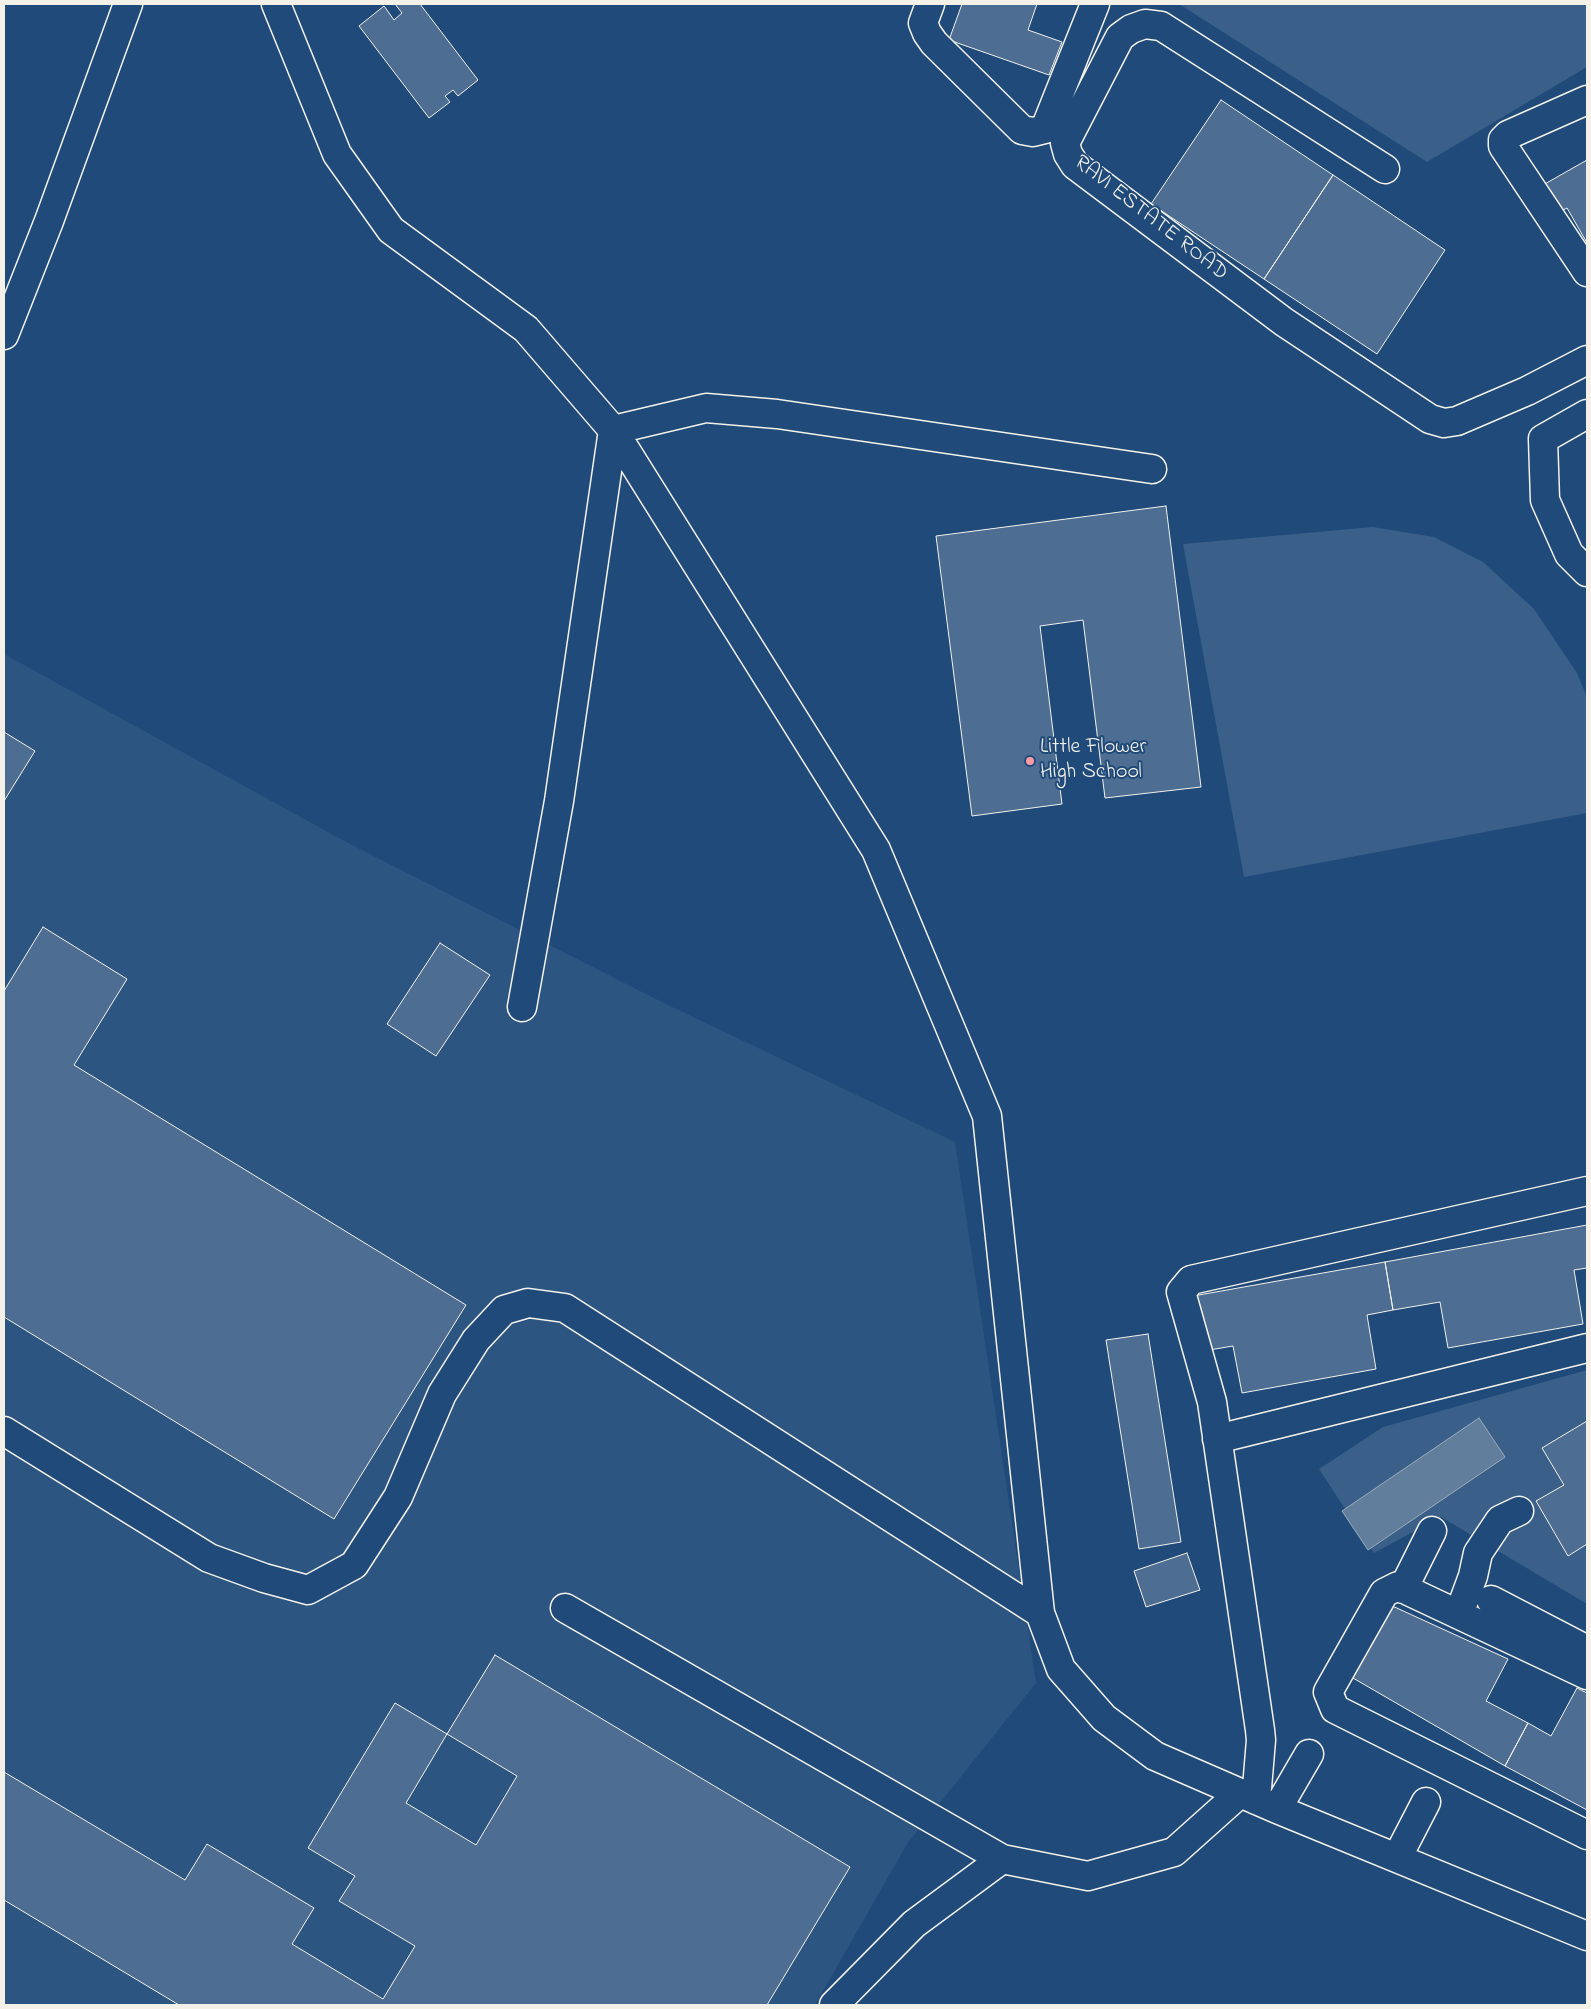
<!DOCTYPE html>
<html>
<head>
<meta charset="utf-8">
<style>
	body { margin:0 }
	#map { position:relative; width:1591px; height:2009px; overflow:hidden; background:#1f4a7a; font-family:"Indie Flower",sans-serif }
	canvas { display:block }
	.frame { position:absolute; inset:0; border:5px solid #f4f1e8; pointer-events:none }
</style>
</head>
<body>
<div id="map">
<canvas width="1591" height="2009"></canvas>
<div class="frame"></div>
</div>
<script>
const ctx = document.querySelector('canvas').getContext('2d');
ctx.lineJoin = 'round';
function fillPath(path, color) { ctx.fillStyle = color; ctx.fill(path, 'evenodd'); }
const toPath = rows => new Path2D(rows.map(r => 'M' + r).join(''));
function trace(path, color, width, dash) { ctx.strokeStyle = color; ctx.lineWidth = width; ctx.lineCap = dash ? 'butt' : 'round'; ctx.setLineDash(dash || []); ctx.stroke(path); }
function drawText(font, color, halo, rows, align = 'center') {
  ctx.font = font + ' "Indie Flower",sans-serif'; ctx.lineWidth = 4; ctx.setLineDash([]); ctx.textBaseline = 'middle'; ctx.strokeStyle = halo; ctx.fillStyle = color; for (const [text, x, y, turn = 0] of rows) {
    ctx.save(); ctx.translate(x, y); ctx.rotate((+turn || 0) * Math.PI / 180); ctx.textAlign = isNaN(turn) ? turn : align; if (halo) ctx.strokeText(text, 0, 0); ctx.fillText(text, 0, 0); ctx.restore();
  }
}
fillPath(toPath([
	[4,654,348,843,664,1003,955,1142,1036,1683,907,1844,815,2005,4,2005]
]), '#2d5581');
fillPath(toPath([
	[1179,4,1587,4,1587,67,1427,162],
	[1373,527,1434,537,1483,562,1534,609,1577,673,1587,697,1587,813,1244,877,1183,544],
	[1587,1370,1587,1604,1441,1517,1374,1553,1319,1469,1383,1427]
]), '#3a5f88');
const water = toPath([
	[1479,1418,1505,1457,1368,1550,1342,1511,1479,1418]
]);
fillPath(water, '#627e9d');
trace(water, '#9cacbb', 1);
const building = toPath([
	[395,4,420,4,478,80,458,96,453,90,445,96,450,102,429,118,359,26,384,6,394,20,402,13,395,4],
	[962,4,1037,4,1028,30,1062,42,1049,75,949,40,962,4],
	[1221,100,1333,175,1264,279,1151,204,1221,100],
	[1587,160,1587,243,1567,208,1559,212,1543,185,1587,160],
	[1333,175,1445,250,1377,354,1264,279,1333,175],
	[1166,506,1201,787,1105,798,1083,620,1040,626,1062,804,972,816,936,536,1166,506],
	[4,732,35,751,4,801,4,732],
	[43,927,127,979,74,1065,466,1305,334,1519,4,1317,4,991,43,927],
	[440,943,490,975,436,1056,387,1024,440,943],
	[1587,1225,1587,1268,1574,1270,1583,1324,1448,1348,1440,1302,1393,1310,1385,1262,1587,1225],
	[1385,1262,1393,1310,1367,1315,1376,1369,1242,1393,1233,1346,1203,1351,1193,1296,1385,1262],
	[1148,1334,1181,1542,1139,1549,1106,1340,1148,1334],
	[1587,1421,1587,1544,1568,1556,1536,1501,1564,1485,1542,1448,1587,1421],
	[1187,1553,1200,1590,1146,1607,1134,1571,1187,1553],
	[1388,1604,1508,1659,1486,1701,1528,1723,1505,1766,1346,1674,1388,1604],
	[495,1655,850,1867,767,2005,179,2005,4,1900,4,1772,185,1880,207,1844,314,1908,292,1944,383,1999,415,1946,339,1901,355,1876,308,1848,395,1703,447,1734,495,1655],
	[447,1734,517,1776,476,1845,406,1803,447,1734],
	[1577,1688,1587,1693,1587,1810,1505,1766,1528,1723,1551,1736,1577,1688]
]);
fillPath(building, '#4d6e92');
trace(building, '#f4f1e8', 1);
const minor = toPath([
	[276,4,337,154,391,230,526,329,613,430,876,850,987,1116,1040,1613,1061,1669,1104,1718,1155,1756,1277,1809,1587,1936],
	[930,4,923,23,927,33,934,43,1022,130,1033,132,1045,129,1095,4],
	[1587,100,1508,135,1503,140,1503,146,1587,272],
	[1385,169,1161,26,1145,24,1131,29,1120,37,1065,143,1068,154,1075,165,1284,322,1430,419,1444,423,1457,421,1527,391,1587,360],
	[4,335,49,221,128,4],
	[1587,414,1543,439,1545,500,1569,554,1587,572],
	[613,430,706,408,777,414,1152,469],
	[522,1007,559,801,613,430],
	[4,1431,209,1558,264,1578,308,1590,354,1565,398,1497,442,1394,476,1340,504,1310,528,1303,565,1308,1040,1613],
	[1217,1439,1587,1348],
	[1403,1589,1432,1531],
	[1491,1600,1587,1650],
	[565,1608,1002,1859,1088,1876,1174,1852,1240,1793],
	[1459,1614,1473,1576,1478,1553,1500,1520,1519,1511],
	[1587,1675,1398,1586,1384,1593,1328,1692,1335,1709,1587,1835],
	[1256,1800,1261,1740,1260,1730,1212,1402,1181,1292,1191,1280,1587,1191],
	[1277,1809,1309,1754],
	[1397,1858,1426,1802],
	[834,2005,914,1924,1002,1859]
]);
trace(minor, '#f4f1e8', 31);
trace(minor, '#1f4a7a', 28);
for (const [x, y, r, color] of [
	[1030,761,5,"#ff9aa2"]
]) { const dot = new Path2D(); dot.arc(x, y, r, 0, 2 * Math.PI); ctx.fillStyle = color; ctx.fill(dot); trace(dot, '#1f4a7a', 2); }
drawText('22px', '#f4f1e8', '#1f4a7a', [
	["RAVI ESTATE ROAD",1150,219,38]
]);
drawText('22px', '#f4f1e8', '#1f4a7a', [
	["Little Flower",1040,748],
	["High School",1040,773]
], 'left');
</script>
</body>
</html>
